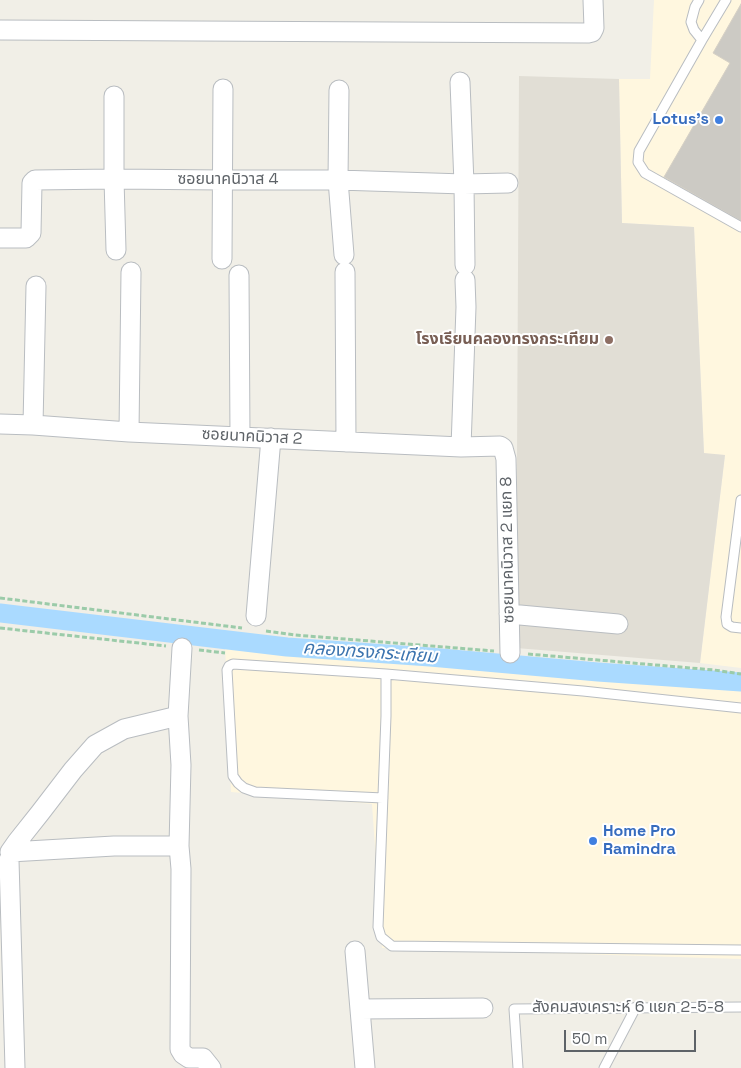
<!DOCTYPE html>
<html>
<head>
<meta charset="utf-8">
<style>
	body { margin:0 }
	#map { position:relative; width:741px; height:1068px; overflow:hidden; background:#f1efe7; font-family:"Space Grotesk",sans-serif }
	canvas { display:block }
	.scale { position:absolute; left:564px; top:1030px; width:132px; height:22px; box-sizing:border-box; border:2px solid #5e6368; border-top:0; padding-left:6px; font-size:15px; line-height:18px; white-space:nowrap; color:#5e6368; -webkit-text-stroke:4px #fff; paint-order:stroke }
</style>
</head>
<body>
<div id="map">
<canvas width="741" height="1068"></canvas>
<div class="scale">50 m</div>
</div>
<script>
const ctx = document.querySelector('canvas').getContext('2d');
ctx.lineJoin = 'round';
function fillPath(path, color) { ctx.fillStyle = color; ctx.fill(path, 'evenodd'); }
const toPath = rows => new Path2D(rows.map(r => 'M' + r).join(''));
function trace(path, color, width, dash) { ctx.strokeStyle = color; ctx.lineWidth = width; ctx.lineCap = dash ? 'butt' : 'round'; ctx.setLineDash(dash || []); ctx.stroke(path); }
function drawText(font, color, halo, rows, align = 'center') {
  ctx.font = font + ' "Space Grotesk","Noto Sans Thai",sans-serif'; ctx.lineWidth = 4; ctx.setLineDash([]); ctx.textBaseline = 'middle'; ctx.strokeStyle = halo; ctx.fillStyle = color; for (const [text, x, y, turn = 0] of rows) {
    ctx.save(); ctx.translate(x, y); ctx.rotate((+turn || 0) * Math.PI / 180); ctx.textAlign = isNaN(turn) ? turn : align; if (halo) ctx.strokeText(text, 0, 0); ctx.fillText(text, 0, 0); ctx.restore();
  }
}
fillPath(toPath([
	[654,0,741,0,741,668,700,663,725,455,704,454,694,227,622,223,619,79,650,79],
	[225,645,741,690,741,959,382,948,372,804,231,792]
]), '#fff7df');
fillPath(toPath([
	[519,76,619,79,622,223,694,227,704,453,725,455,700,663,516,648]
]), '#e1ded5');
trace(toPath([
	[0,613,287,647,430,657,598,672,741,682]
]), '#aadaff', 19);
const building = toPath([
	[741,4,741,221,664,177,730,63,713,53,741,4]
]);
fillPath(building, '#cccac4');
trace(building, '#d7d1c5', 1);
const service = toPath([
	[699,0,695,7,691,22,694,30,702,40],
	[726,0,702,40,639,151,638,162,645,173,741,227],
	[741,500,726,617,727,624,732,627,741,628],
	[741,708,583,691,386,674,386,716,378,927,381,937,392,946,741,950],
	[383,798,255,792,244,788,238,783,233,776,227,670,229,666,233,664,386,674],
	[518,1068,514,1009,741,1007],
	[604,1068,636,1007]
]);
const minor = toPath([
	[0,30,588,33,592,32,594,28,593,0],
	[460,82,464,184,465,265],
	[339,90,338,180,344,255],
	[114,96,114,179,116,250],
	[0,238,26,238,31,233,32,183,35,180,114,179,223,180,338,180,464,184,508,183],
	[222,259,223,89],
	[345,272,346,442],
	[239,275,240,437],
	[0,424,33,425,129,432,461,447,500,446,503,448,506,459,510,653],
	[33,425,36,286],
	[129,432,131,272],
	[461,447,466,307,465,280],
	[509,614,618,624],
	[256,616,271,438],
	[178,716,124,729,95,745,73,770,40,813,17,842,10,852,114,846,179,846,181,765,178,716,182,648],
	[179,846,181,869,180,1049,183,1054,189,1058,203,1058,211,1068],
	[9,860,15,1068],
	[355,951,365,1068],
	[360,1009,483,1008]
]);
trace(service, '#b9bdc1', 11);
trace(minor, '#b9bdc1', 21);
trace(toPath([
	[0,598,242,628],
	[0,628,166,646],
	[266,631,295,635,494,651],
	[199,650,225,653],
	[528,654,714,670,741,674]
]), '#9bcba9', 3, [5, 2.5]);
trace(service, '#fff', 9);
trace(minor, '#fff', 19);
for (const [x, y, r, color] of [
	[719,120,5,"#3f7fe0"],
	[609,340,5,"#8d6e63"],
	[593,841,5,"#3f7fe0"]
]) { const dot = new Path2D(); dot.arc(x, y, r, 0, 2 * Math.PI); ctx.fillStyle = color; ctx.fill(dot); trace(dot, '#fff', 2); }
drawText('bold 16px', '#366cbe', '#fff', [
	["Lotus's",709,120],
	["Home Pro",603,832,"left"],
	["Ramindra",603,850,"left"]
], 'right');
drawText('16px', '#5e6368', '#fff', [
	["ซอยนาคนิวาส 4",228,180],
	["ซอยนาคนิวาส 2",252,437,3],
	["ซอยนาคนิวาส 2 แยก 8",508,550,-91],
	["สังคมสงเคราะห์ 6 แยก 2-5-8",628,1008]
]);
drawText('bold 16px', '#785e54', '#fff', [
	["โรงเรียนคลองทรงกระเทียม",599,340]
], 'right');
drawText('italic 18px', '#3c74af', '#fff', [
	["คลองทรงกระเทียม",370,653,4]
]);
</script>
</body>
</html>
